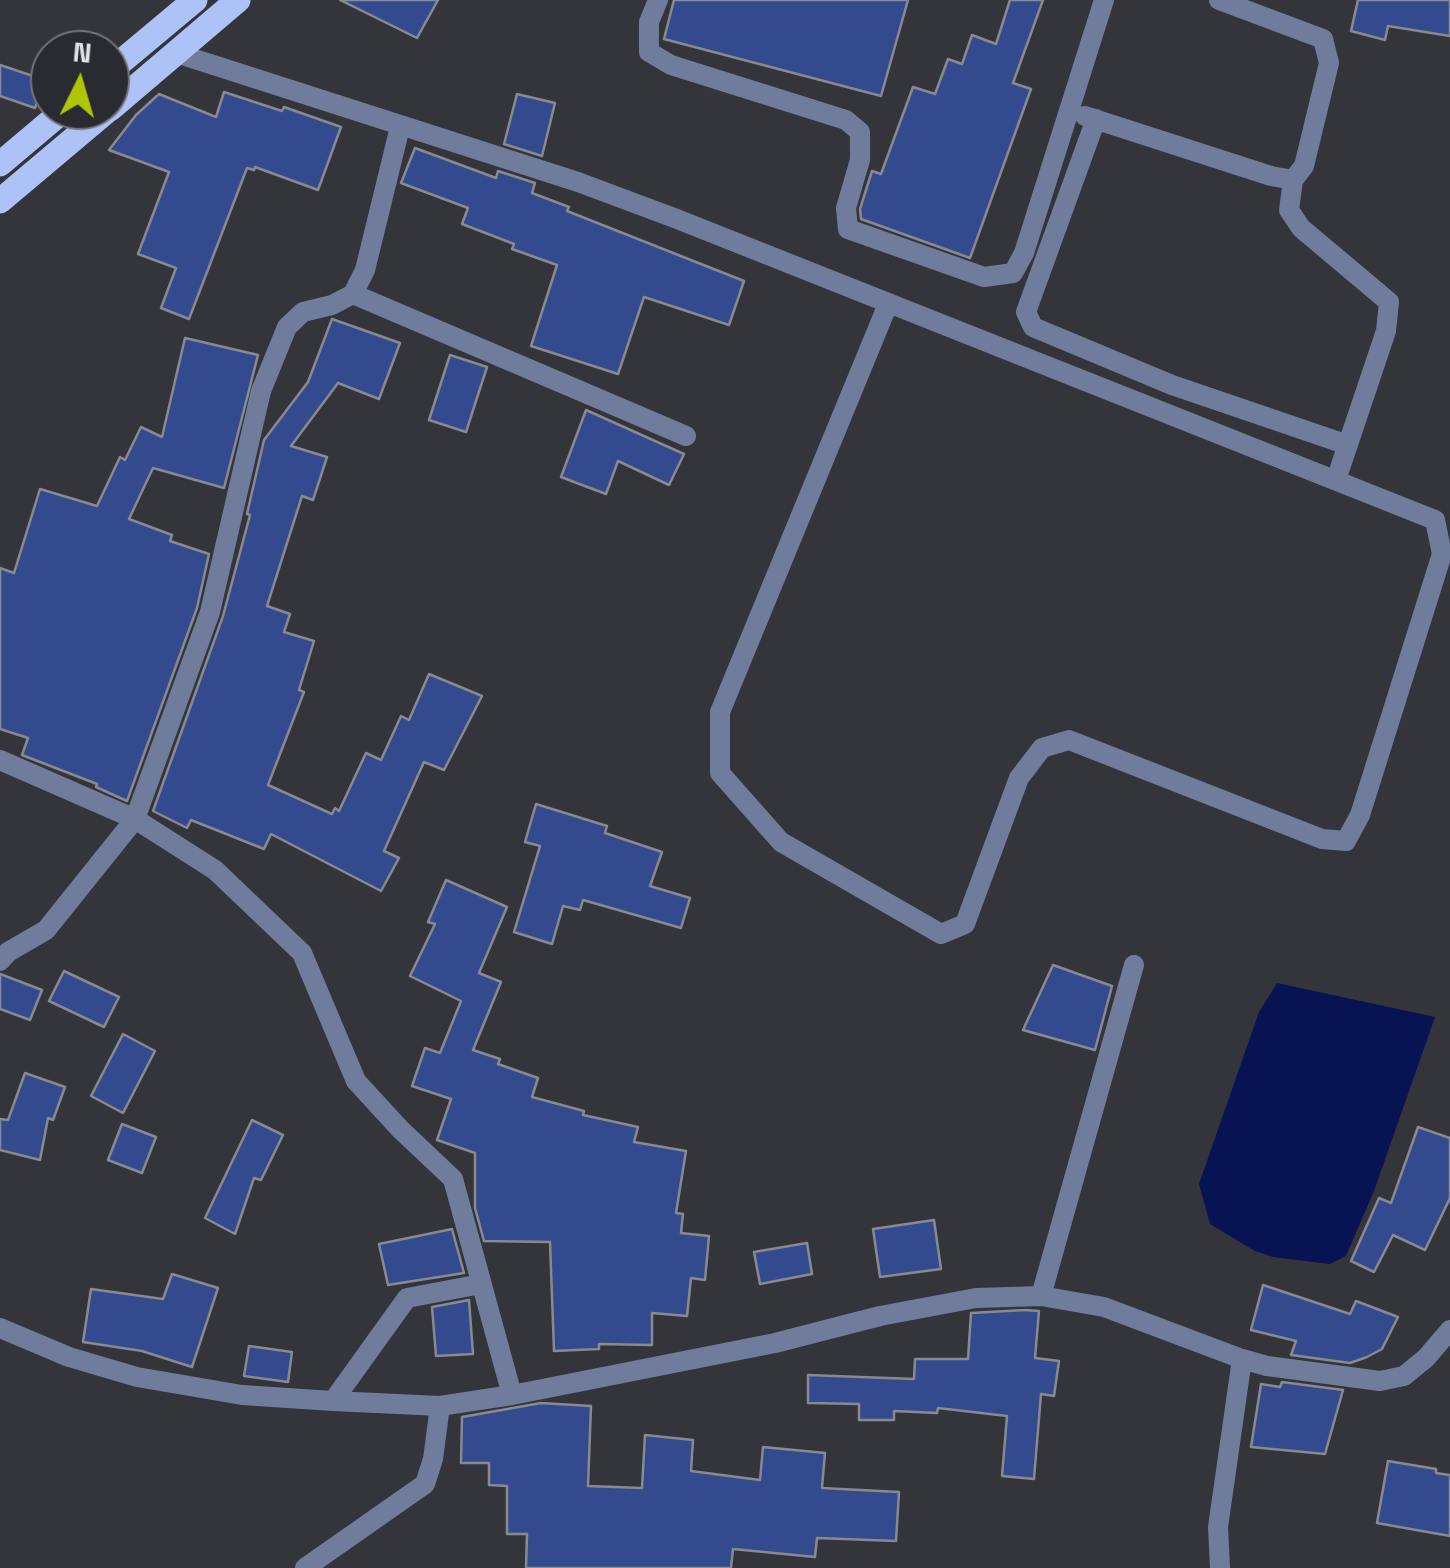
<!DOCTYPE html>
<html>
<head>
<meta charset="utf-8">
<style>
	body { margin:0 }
	#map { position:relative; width:1450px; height:1568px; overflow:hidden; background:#34353a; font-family:"Space Grotesk",sans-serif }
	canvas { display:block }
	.north { position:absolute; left:30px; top:30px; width:100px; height:100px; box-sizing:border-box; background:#2a2b30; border:2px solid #727478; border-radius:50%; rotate:5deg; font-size:28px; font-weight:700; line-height:40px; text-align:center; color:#dfe1e4 }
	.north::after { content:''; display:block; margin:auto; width:35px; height:45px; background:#afc507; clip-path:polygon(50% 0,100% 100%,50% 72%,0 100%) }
</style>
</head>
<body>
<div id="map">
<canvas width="1450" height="1568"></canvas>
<div class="north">N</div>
</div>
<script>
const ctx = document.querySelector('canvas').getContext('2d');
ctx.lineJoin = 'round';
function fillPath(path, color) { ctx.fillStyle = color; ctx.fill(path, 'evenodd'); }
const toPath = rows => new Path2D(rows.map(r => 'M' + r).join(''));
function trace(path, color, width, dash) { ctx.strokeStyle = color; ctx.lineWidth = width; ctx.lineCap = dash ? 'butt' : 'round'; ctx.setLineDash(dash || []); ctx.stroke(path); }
fillPath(toPath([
	[1277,983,1435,1017,1374,1191,1346,1256,1330,1264,1273,1257,1255,1251,1210,1224,1199,1184,1259,1012]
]), '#081353');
const building = toPath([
	[340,0,438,0,417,38,340,0],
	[674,0,908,0,881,96,664,39,674,0],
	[1010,0,1043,0,1013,83,1031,89,970,258,861,219,860,209,872,171,881,174,913,87,935,94,948,59,962,64,972,35,996,44,1010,0],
	[1358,0,1450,0,1450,36,1388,26,1385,40,1351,31,1358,0],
	[0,65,45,80,35,108,0,96,0,65],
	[224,92,282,111,284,107,341,127,318,190,255,167,254,170,247,168,189,319,161,308,176,268,138,254,169,172,109,150,136,115,159,94,216,117,224,92],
	[517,94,555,103,542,156,504,144,517,94],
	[415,148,496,178,498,171,535,183,532,193,569,207,567,211,744,281,729,325,644,297,618,374,531,346,557,265,512,249,514,244,462,224,468,208,401,183,415,148],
	[332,319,400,343,379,399,338,383,291,446,327,457,313,500,302,496,267,606,290,614,284,632,314,641,299,690,304,692,268,785,332,814,335,808,339,811,366,753,381,760,401,716,409,720,429,674,482,696,444,770,424,762,384,851,399,858,381,891,271,834,264,849,191,820,187,828,153,811,223,616,250,515,247,514,264,440,308,382,332,319],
	[185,338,258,355,224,488,153,468,129,519,172,535,170,541,209,554,197,608,127,801,96,787,97,784,22,755,28,738,0,729,0,568,14,573,40,489,97,506,120,457,125,460,141,427,162,437,185,338],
	[450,355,487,367,466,432,429,420,450,355],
	[586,410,684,454,669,485,618,461,606,494,561,477,586,410],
	[536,804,607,826,605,833,662,852,650,886,690,898,681,928,583,900,580,910,563,906,552,944,514,932,540,846,525,842,536,804],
	[446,880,507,907,479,973,501,982,473,1050,500,1059,498,1064,538,1078,532,1097,584,1111,583,1115,638,1127,634,1142,686,1151,676,1213,683,1214,681,1233,709,1236,705,1280,691,1278,687,1316,652,1313,652,1345,599,1344,599,1349,554,1351,550,1242,484,1241,475,1208,475,1153,437,1140,451,1099,412,1086,425,1048,440,1053,461,1001,410,976,435,924,428,922,446,880],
	[1053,965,1112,986,1095,1050,1023,1030,1053,965],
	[64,971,119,997,104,1027,49,1001,64,971],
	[0,974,42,990,30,1020,0,1009,0,974],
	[123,1034,155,1051,123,1113,91,1096,123,1034],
	[25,1073,65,1087,53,1120,48,1118,40,1160,0,1150,0,1119,8,1120,25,1073],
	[252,1120,283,1135,261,1180,254,1178,235,1234,205,1218,252,1120],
	[122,1124,156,1137,142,1173,108,1160,122,1124],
	[1418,1127,1450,1138,1450,1198,1425,1250,1393,1235,1374,1272,1351,1261,1379,1198,1391,1203,1418,1127],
	[934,1220,941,1269,880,1277,873,1229,934,1220],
	[452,1229,464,1273,388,1285,379,1244,452,1229],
	[807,1243,812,1274,760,1284,754,1252,807,1243],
	[172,1274,218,1288,192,1367,142,1351,83,1342,91,1289,163,1299,172,1274],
	[1263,1285,1350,1314,1356,1301,1398,1317,1382,1349,1367,1357,1350,1363,1291,1355,1296,1341,1251,1330,1263,1285],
	[469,1300,473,1354,436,1356,432,1307,469,1300],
	[1025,1310,1039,1311,1035,1358,1059,1361,1054,1396,1041,1394,1034,1479,1002,1476,1007,1416,938,1408,937,1413,894,1411,894,1420,859,1420,859,1404,808,1403,808,1375,914,1379,915,1359,968,1359,971,1313,1025,1310],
	[249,1346,292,1352,288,1382,244,1376,249,1346],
	[1282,1382,1343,1390,1325,1454,1251,1447,1261,1384,1280,1387,1282,1382],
	[541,1403,591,1406,588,1486,642,1488,645,1435,693,1440,691,1471,760,1480,763,1447,825,1453,822,1488,899,1492,896,1541,817,1538,815,1557,733,1549,731,1568,526,1568,527,1534,507,1534,507,1486,489,1485,489,1463,461,1463,462,1417,541,1403],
	[1388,1461,1436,1469,1436,1473,1450,1475,1450,1536,1377,1523,1388,1461]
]);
fillPath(building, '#344a8e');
trace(building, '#888a8f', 2.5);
trace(toPath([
	[658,0,649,22,649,52,671,65,846,120,860,132,860,160,846,208,848,229,984,277,1013,273,1024,253,1104,0],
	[176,53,578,182,677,219,1435,520,1442,554,1360,815,1346,841,1322,839,1069,740,1042,748,1019,778,965,924,941,934,781,842,720,773,720,712,888,304],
	[1085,116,1271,176,1293,180,1304,166,1329,63,1323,39,1219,0],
	[1096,119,1026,312,1033,327,1172,385,1348,445],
	[1293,180,1289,210,1301,228,1389,302,1386,331,1336,480],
	[353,294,686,436],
	[0,760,135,819,215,870,302,953,356,1081,400,1129,453,1179,512,1395],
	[0,961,8,952,46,930,135,819,210,612,261,391,287,327,303,312,332,305,353,294,365,270,400,127],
	[1041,1296,1134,965],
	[0,1328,69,1357,137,1377,242,1395,333,1401,407,1298,481,1284],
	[333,1401,440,1406,512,1395,775,1343,880,1316,976,1298,1041,1296,1104,1307,1242,1359],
	[305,1568,425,1484,433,1459,440,1406],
	[1220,1568,1218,1527,1242,1359,1267,1366,1380,1381,1404,1376,1426,1358,1450,1330]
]), '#6f7c9c', 20);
trace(toPath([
	[110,71,195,0],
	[110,109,238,0],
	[0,164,64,110],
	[0,201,108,110]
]), '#adc2f6', 25);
</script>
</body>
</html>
